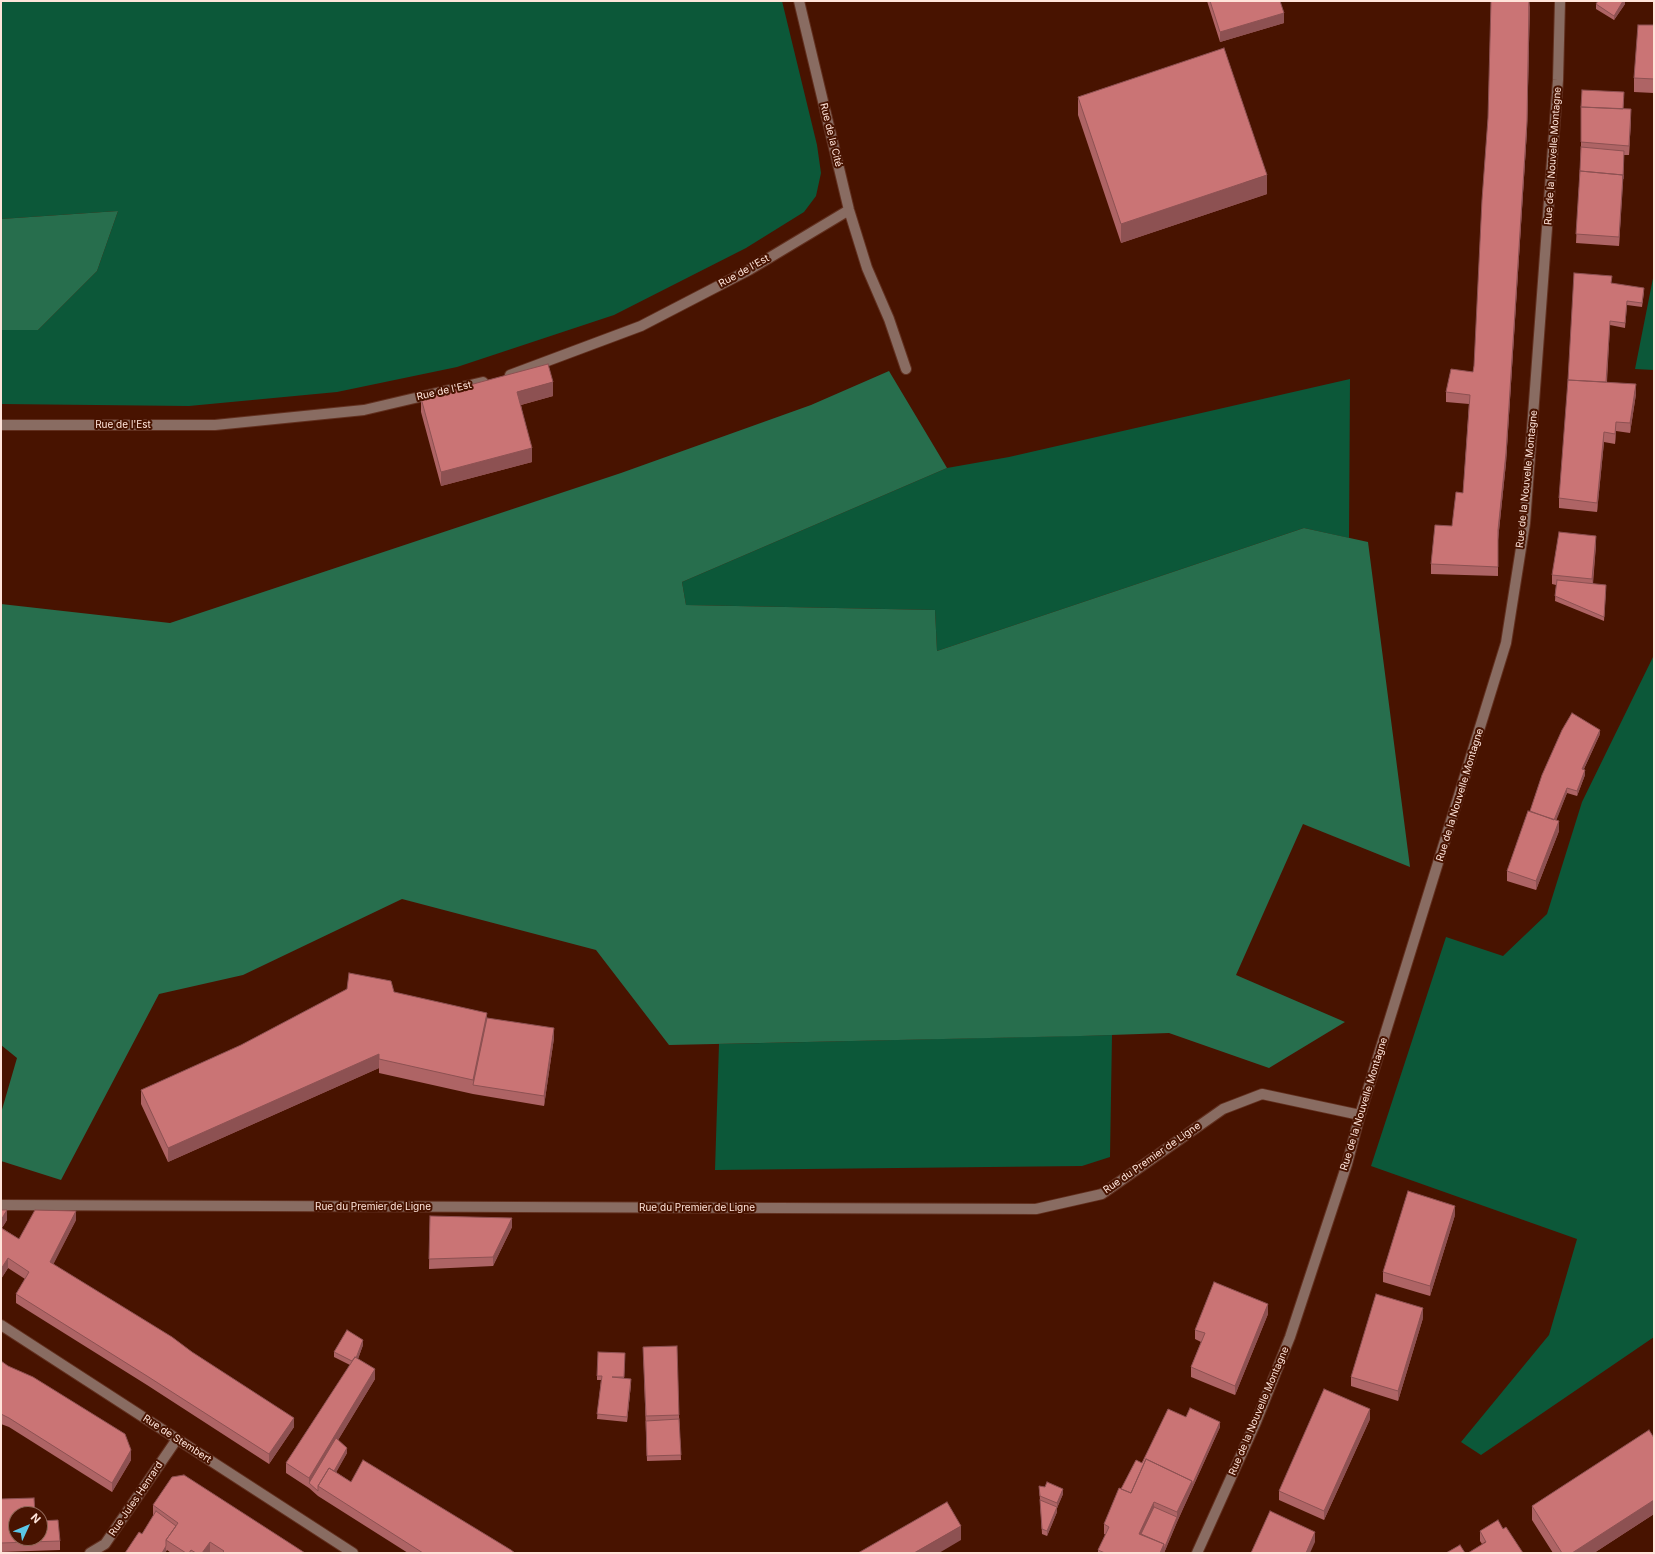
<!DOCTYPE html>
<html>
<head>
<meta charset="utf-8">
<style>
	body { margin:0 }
	#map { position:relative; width:1655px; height:1554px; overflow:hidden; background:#481300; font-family:Inter,sans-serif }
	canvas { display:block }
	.frame { position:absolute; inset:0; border:2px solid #ffe4da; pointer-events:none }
	.north { position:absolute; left:8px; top:1506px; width:40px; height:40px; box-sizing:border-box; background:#481300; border:1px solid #916757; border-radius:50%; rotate:46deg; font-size:11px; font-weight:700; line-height:16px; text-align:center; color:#ffe4da }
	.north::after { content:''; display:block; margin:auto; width:14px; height:18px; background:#5bc7e7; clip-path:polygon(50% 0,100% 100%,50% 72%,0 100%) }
</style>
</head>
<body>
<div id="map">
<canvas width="1655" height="1554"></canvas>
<div class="frame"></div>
<div class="north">N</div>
</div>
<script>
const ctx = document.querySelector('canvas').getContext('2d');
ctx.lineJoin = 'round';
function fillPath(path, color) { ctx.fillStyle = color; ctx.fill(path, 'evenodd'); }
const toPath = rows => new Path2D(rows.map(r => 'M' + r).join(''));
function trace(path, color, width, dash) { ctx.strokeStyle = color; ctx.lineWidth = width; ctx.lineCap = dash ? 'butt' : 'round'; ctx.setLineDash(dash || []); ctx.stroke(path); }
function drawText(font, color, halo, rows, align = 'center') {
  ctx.font = font + ' Inter,sans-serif'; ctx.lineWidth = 4; ctx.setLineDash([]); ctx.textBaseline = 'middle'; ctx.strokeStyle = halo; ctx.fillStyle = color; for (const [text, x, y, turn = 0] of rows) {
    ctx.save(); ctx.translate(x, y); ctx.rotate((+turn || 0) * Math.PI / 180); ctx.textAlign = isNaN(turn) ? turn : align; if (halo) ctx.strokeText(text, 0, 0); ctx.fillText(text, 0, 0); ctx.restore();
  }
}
fillPath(toPath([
	[1,1,782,1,817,145,821,173,816,196,804,212,746,248,614,315,457,367,337,392,189,406,1,404,1,330,38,330,97,271,118,211,1,219],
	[1654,273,1654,370,1635,369],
	[1350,379,1349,538,1304,528,937,651,935,610,686,605,682,582,947,468,1009,457],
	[1653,657,1654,1337,1481,1455,1461,1442,1549,1335,1577,1239,1371,1166,1446,937,1503,956,1547,914,1582,802],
	[1112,1035,1110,1157,1082,1166,715,1170,719,1044]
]), '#0c5839');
fillPath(toPath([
	[118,211,97,271,38,330,1,330,1,219],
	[889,371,947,468,682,582,686,605,935,610,937,651,1304,528,1368,542,1410,867,1303,824,1236,975,1345,1022,1269,1068,1169,1033,1081,1036,669,1045,596,950,402,899,243,975,159,994,61,1180,1,1161,1,1113,17,1058,1,1045,1,604,170,623,621,473,811,405]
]), '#276e4d');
const minor = toPath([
	[799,1,849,210,867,268,889,319,906,369],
	[510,375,641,326,749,270,849,210],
	[1,425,215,425,364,410,483,382],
	[1,1205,1036,1209,1102,1194,1223,1109,1262,1094,1360,1115],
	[1,1325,353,1553],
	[90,1553,105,1544,177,1439],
	[1197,1553,1256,1422,1290,1337,1347,1164,1360,1115,1506,643,1525,523,1558,80,1560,1]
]);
trace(minor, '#62301f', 12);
trace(minor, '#896c62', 10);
fillPath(toPath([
	[1207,1,1280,1,1284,23,1220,42],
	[1530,1,1527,130,1506,463,1498,540,1498,576,1431,574,1431,564,1452,526,1463,493,1469,404,1446,402,1446,392,1473,372],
	[1625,1,1625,4,1614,20,1596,9,1596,4],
	[1654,25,1654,93,1634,92,1634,78],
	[1078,97,1267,194,1121,243,1078,115],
	[1624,97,1623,109,1631,119,1629,155,1624,155,1619,246,1576,243,1581,148,1581,107],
	[1612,283,1644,292,1642,307,1627,305,1625,328,1610,325,1607,382,1636,394,1630,433,1616,431,1615,444,1604,442,1597,512,1559,508,1559,498],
	[553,396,521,405,532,462,441,486,421,412,421,398],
	[1596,545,1593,584,1606,590,1604,621,1555,601,1556,585,1552,584,1552,575],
	[1600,734,1584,769,1585,775,1577,796,1567,793,1556,820,1559,831,1536,890,1507,881,1507,871,1530,811],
	[394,992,487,1018,554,1038,544,1106,473,1094,379,1073,379,1068,168,1162,141,1104,141,1090],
	[1,1210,7,1220,2,1228,19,1239,76,1220,53,1264,294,1427,269,1464,147,1385,16,1303,16,1294,25,1279,8,1268,1,1279],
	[1455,1215,1430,1296,1383,1282,1383,1272],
	[430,1216,512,1227,493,1266,429,1269],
	[1268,1314,1235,1395,1191,1377,1191,1367,1201,1342,1195,1339,1195,1330],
	[1423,1318,1398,1401,1351,1386,1351,1377],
	[363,1345,358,1359,375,1379,338,1440,347,1453,336,1472,351,1482,515,1553,408,1553,318,1496,309,1488,286,1473,286,1463,350,1365,334,1357,334,1352],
	[643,1347,679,1415,681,1460,647,1461],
	[625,1353,624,1378,631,1384,627,1422,597,1419,601,1380,597,1380,597,1376],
	[1,1361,131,1460,112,1492,9,1427,1,1424],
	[1186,1417,1220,1427,1177,1522,1164,1553,1098,1553,1098,1550,1106,1535,1104,1534,1104,1524,1121,1489,1142,1463],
	[1370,1419,1324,1520,1279,1500,1279,1491],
	[1654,1438,1654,1514,1594,1553,1553,1553,1532,1520,1532,1506],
	[1039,1486,1063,1494,1057,1508,1057,1512,1047,1536,1042,1534,1040,1501,1040,1500],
	[1,1499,16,1514,60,1541,60,1550,1,1552],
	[153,1505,305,1553,212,1553,210,1552,209,1553,171,1553,167,1550,165,1553,125,1553,142,1534,154,1515,153,1515],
	[1503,1529,1482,1544,1480,1541,1480,1531]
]), '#ae6465');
fillPath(toPath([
	[1530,1,1527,130,1506,463,1498,540,1498,576,1498,530],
	[1623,1,1625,1,1625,4,1614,20,1614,16],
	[1284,13,1284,23,1220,42,1220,32],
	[1631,109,1631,119,1629,155,1629,146],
	[1624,151,1623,184,1619,246,1619,237],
	[1267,175,1267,194,1121,243,1121,224],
	[553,382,553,396,517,406,517,392],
	[1636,384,1636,394,1630,433,1630,423],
	[1616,422,1616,431,1615,444,1615,434],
	[1604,432,1604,442,1597,512,1597,503],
	[532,448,532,462,441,486,441,472],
	[1596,536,1596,545,1592,588,1592,579],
	[1600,730,1600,734,1582,773,1582,769],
	[1585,770,1585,775,1577,796,1577,791],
	[1567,788,1567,793,1553,829,1553,824],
	[1559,821,1559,831,1536,890,1536,881],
	[487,1013,487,1027,473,1085,473,1080],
	[554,1028,554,1038,544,1106,544,1096],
	[379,1054,379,1068,168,1162,168,1148],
	[1455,1206,1455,1215,1430,1296,1430,1286],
	[7,1210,7,1220,1,1229,1,1220],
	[76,1211,76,1220,50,1271,50,1262],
	[512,1218,512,1227,493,1266,493,1257],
	[8,1258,8,1268,1,1279,1,1269],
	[1268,1304,1268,1314,1235,1395,1235,1386],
	[1423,1308,1423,1318,1398,1401,1398,1391],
	[363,1340,363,1345,355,1367,355,1362],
	[375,1369,375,1379,311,1485,309,1483,309,1478],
	[631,1379,631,1384,627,1422,627,1417],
	[1370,1409,1370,1419,1324,1520,1324,1511],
	[294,1418,294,1427,269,1464,269,1454],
	[1220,1422,1220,1427,1177,1522,1164,1553,1160,1553,1177,1517,1177,1512,1192,1481],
	[347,1448,347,1453,332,1480,332,1475],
	[131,1450,131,1460,112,1492,112,1483],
	[1063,1489,1063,1494,1057,1508,1057,1503],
	[1654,1500,1654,1514,1594,1553,1572,1553],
	[1154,1502,1154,1512,1141,1539,1139,1534],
	[1057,1507,1057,1512,1047,1536,1047,1531],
	[961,1526,961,1540,939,1553,914,1553],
	[1315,1532,1315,1542,1310,1553,1306,1553],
	[210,1542,210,1552,209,1553,202,1553],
	[166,1546,166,1550,167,1550,165,1553,162,1553]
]), '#8d5152');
const building = toPath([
	[1210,1,1280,1,1284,13,1220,32,1210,1],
	[1491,1,1529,1,1527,121,1506,453,1498,530,1498,567,1431,564,1435,525,1452,526,1456,492,1463,493,1470,395,1446,392,1451,369,1473,372,1474,366,1482,200,1488,118,1491,1],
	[1598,1,1623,1,1614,16,1596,4,1598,1],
	[1638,25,1654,25,1654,79,1634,78,1638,25],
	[1224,48,1267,175,1121,224,1078,97,1224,48],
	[1582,90,1624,92,1623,109,1581,107,1582,90],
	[1581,107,1631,109,1629,146,1581,142,1581,107],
	[1581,147,1624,151,1623,179,1623,175,1580,171,1581,147],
	[1580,171,1623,175,1619,237,1576,234,1580,171],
	[1574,273,1612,276,1611,283,1644,288,1642,303,1627,301,1625,323,1610,321,1606,382,1568,380,1574,273],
	[548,364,553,382,517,392,532,448,441,472,421,398,548,364],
	[1568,380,1636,384,1630,423,1616,422,1615,434,1604,432,1597,503,1559,498,1568,380],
	[1559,532,1596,536,1592,579,1552,575,1559,532],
	[1557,580,1606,585,1604,617,1555,596,1557,580],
	[1572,713,1600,730,1582,769,1585,770,1577,791,1567,788,1554,820,1530,811,1542,775,1562,730,1572,713],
	[1528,811,1559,821,1536,881,1507,871,1528,811],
	[349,973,391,981,394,992,487,1013,473,1080,379,1059,379,1054,168,1148,141,1090,241,1045,347,989,349,973],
	[487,1018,554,1028,544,1096,473,1085,487,1018],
	[1408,1191,1455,1206,1430,1286,1383,1272,1408,1191],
	[1,1210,7,1210,1,1220,1,1210],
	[35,1210,76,1211,50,1262,172,1337,192,1352,294,1418,269,1454,147,1376,16,1294,29,1272,8,1258,1,1269,1,1228,19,1239,35,1210],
	[430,1216,512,1218,493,1257,429,1259,430,1216],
	[1214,1282,1268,1304,1235,1386,1191,1367,1205,1333,1195,1330,1214,1282],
	[1376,1294,1423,1308,1398,1391,1351,1377,1376,1294],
	[347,1330,363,1340,356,1358,355,1357,352,1361,334,1352,347,1330],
	[677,1346,679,1415,646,1416,643,1347,677,1346],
	[598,1352,625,1353,624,1377,612,1377,631,1379,627,1417,597,1414,602,1376,597,1376,598,1352],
	[355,1357,375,1369,309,1478,286,1463,355,1357],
	[1,1361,8,1366,33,1377,125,1434,131,1450,112,1483,9,1418,1,1414,1,1361],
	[1324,1389,1370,1409,1324,1511,1279,1491,1324,1389],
	[1190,1408,1220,1422,1192,1485,1192,1481,1146,1459,1131,1493,1121,1489,1136,1460,1142,1463,1168,1409,1186,1417,1190,1408],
	[679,1419,681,1455,647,1456,646,1421,679,1419],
	[1649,1430,1654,1438,1654,1500,1572,1553,1562,1553,1532,1506,1649,1430],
	[336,1438,347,1448,334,1471,329,1468,318,1486,318,1491,309,1483,336,1438],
	[1146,1459,1192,1481,1177,1512,1154,1502,1139,1534,1164,1544,1160,1553,1105,1553,1098,1550,1109,1527,1104,1524,1119,1488,1131,1493,1146,1459],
	[363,1460,511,1550,515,1553,423,1553,318,1486,329,1468,351,1482,363,1460],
	[184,1475,305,1553,222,1553,224,1551,210,1542,202,1553,196,1553,191,1550,189,1553,186,1553,166,1540,178,1523,153,1505,172,1477,184,1475],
	[1047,1482,1063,1489,1057,1503,1040,1496,1039,1486,1045,1487,1047,1482],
	[34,1498,35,1514,16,1514,16,1538,40,1538,40,1521,58,1520,60,1541,1,1543,1,1499,34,1498],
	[1040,1500,1057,1507,1047,1531,1042,1529,1040,1500],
	[947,1502,961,1526,914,1553,858,1553,947,1502],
	[1154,1507,1177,1517,1164,1549,1164,1544,1141,1534,1154,1507],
	[156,1511,176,1526,166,1540,166,1546,162,1553,125,1553,139,1532,142,1534,156,1511],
	[1270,1511,1315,1532,1306,1553,1251,1553,1270,1511],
	[1498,1520,1503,1529,1506,1527,1523,1553,1468,1553,1486,1542,1480,1531,1498,1520],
	[1460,1545,1465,1553,1446,1553,1460,1545]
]);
fillPath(building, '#ca7475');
trace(building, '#8d5152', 1);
drawText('10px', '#ffe4da', '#481300', [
	["Rue de la Cité",831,135,76],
	["Rue de la Nouvelle Montagne",1553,156,-86],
	["Rue de l'Est",744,271,-29],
	["Rue de l'Est",444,391,-13],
	["Rue de l'Est",123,425],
	["Rue de la Nouvelle Montagne",1527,479,-84],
	["Rue de la Nouvelle Montagne",1460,795,-73],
	["Rue de la Nouvelle Montagne",1364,1104,-73],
	["Rue du Premier de Ligne",1152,1158,-35],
	["Rue du Premier de Ligne",373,1207],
	["Rue du Premier de Ligne",697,1208],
	["Rue de la Nouvelle Montagne",1259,1411,-67],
	["Rue de Stembert",177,1439,33],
	["Rue Jules Henrard",136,1499,-56]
]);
</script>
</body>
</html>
